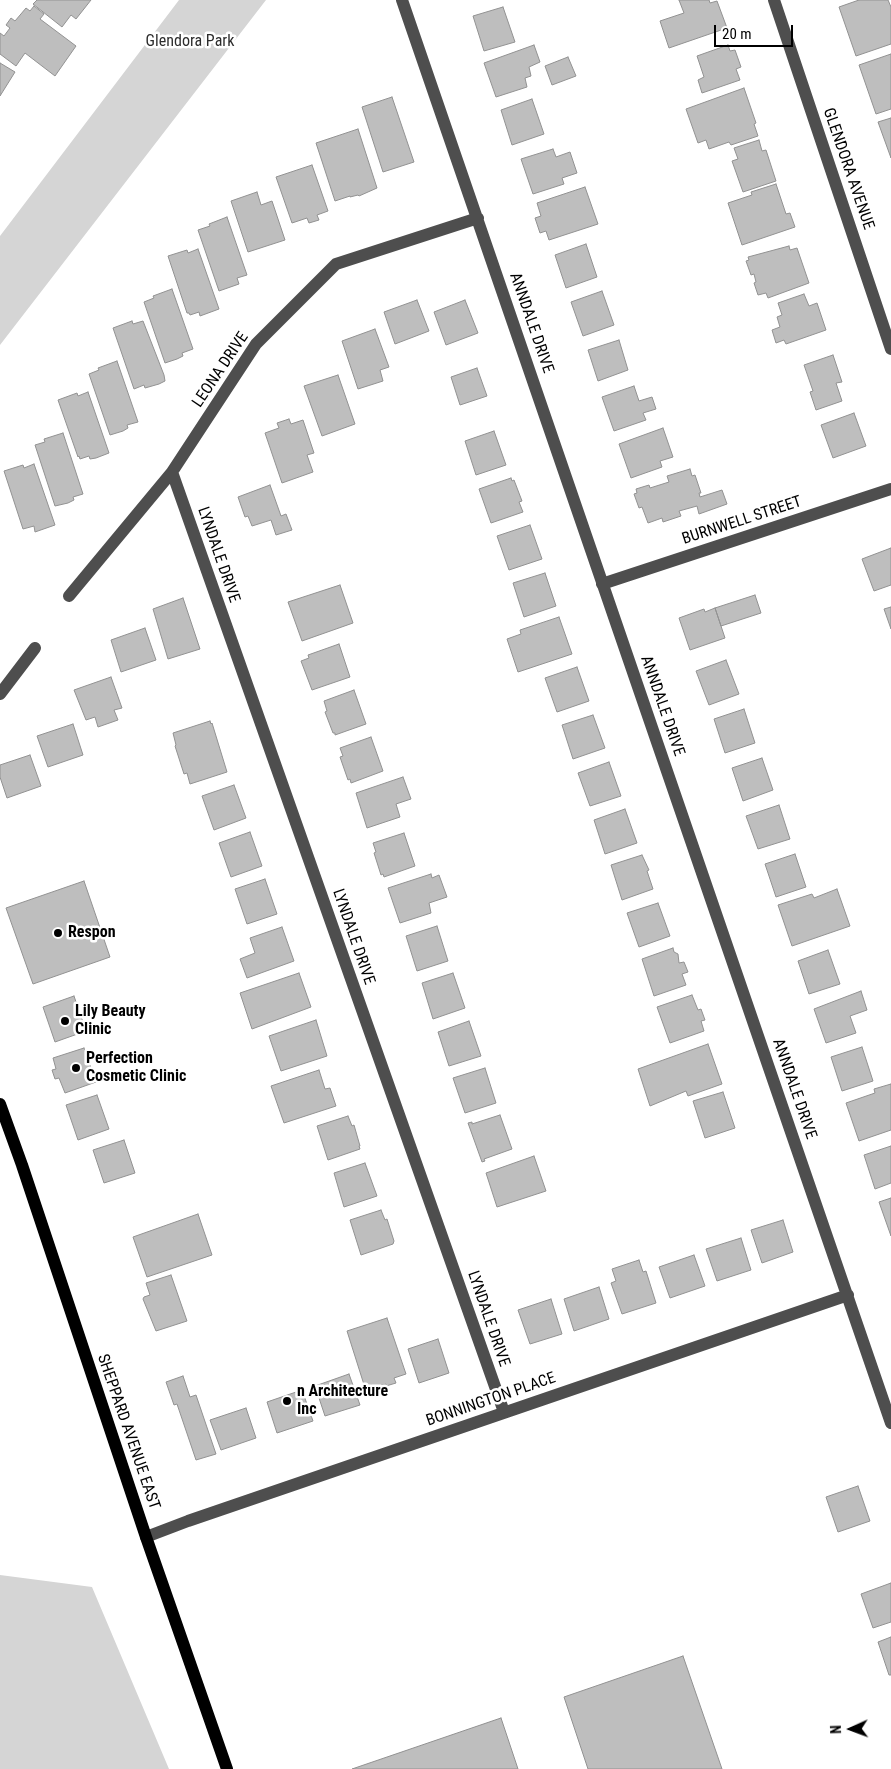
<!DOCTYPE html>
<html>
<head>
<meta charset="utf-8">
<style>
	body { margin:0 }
	#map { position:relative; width:891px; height:1769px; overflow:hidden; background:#fff; font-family:"Roboto Condensed",sans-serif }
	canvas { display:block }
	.north { position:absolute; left:826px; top:1704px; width:50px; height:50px; -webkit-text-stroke:4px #fff; paint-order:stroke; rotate:268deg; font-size:14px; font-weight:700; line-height:20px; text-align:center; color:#000 }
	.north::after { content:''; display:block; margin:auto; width:18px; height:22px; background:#000; clip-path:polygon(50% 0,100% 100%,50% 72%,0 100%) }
	.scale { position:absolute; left:714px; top:25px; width:79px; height:22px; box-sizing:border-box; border:2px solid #000; border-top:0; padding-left:6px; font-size:15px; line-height:18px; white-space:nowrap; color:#000; -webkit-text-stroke:4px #fff; paint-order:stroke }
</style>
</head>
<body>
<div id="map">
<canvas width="891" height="1769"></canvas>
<div class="north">N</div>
<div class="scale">20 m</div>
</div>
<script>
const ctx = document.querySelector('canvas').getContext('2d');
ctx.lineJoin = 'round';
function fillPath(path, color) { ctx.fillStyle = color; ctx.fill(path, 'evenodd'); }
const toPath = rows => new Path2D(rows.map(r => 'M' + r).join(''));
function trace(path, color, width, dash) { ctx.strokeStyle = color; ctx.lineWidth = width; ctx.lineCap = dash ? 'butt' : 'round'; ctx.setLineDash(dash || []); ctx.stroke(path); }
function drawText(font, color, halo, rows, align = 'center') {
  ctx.font = font + ' "Roboto Condensed",sans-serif'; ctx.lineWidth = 5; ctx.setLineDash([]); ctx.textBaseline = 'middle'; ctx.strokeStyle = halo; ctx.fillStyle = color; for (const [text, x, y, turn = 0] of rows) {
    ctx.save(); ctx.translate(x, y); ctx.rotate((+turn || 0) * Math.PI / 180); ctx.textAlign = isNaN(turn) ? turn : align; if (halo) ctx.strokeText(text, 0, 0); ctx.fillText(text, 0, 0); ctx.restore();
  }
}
fillPath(toPath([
	[179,0,266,0,0,345,0,236],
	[0,1575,92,1587,169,1769,0,1769]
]), '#d5d5d5');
const building = toPath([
	[37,0,91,0,76,19,71,15,62,27,33,4,37,0],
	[679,0,709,0,710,3,717,1,727,28,669,48,660,21,684,13,679,0],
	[859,0,888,0,891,7,891,44,856,56,839,7,859,0],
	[34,6,44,14,40,19,76,46,55,76,25,53,16,66,0,54,0,33,4,36,10,28,6,25,11,18,15,21,26,8,30,11,34,6],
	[503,7,515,42,484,51,473,16,503,7],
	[534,45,540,62,529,67,531,76,525,78,527,87,496,97,484,63,534,45],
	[728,45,730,51,735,50,741,67,736,69,740,80,702,93,698,80,704,77,697,56,728,45],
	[891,54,891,109,876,114,859,65,891,54],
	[568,57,576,76,552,85,545,66,568,57],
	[0,63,15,72,0,96,0,63],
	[744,88,756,123,754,124,758,136,731,145,729,142,709,149,706,140,698,143,686,109,744,88],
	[392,97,414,162,383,172,362,107,392,97],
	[532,99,544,134,512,145,501,110,532,99],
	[891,118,891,158,878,122,891,118],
	[358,129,377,188,359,196,358,195,350,197,350,196,335,201,316,143,358,129],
	[759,140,762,151,766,150,776,181,743,192,732,161,738,159,734,148,759,140],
	[553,149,556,157,570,152,577,173,562,178,564,184,533,194,521,159,553,149],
	[312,165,328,211,317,215,319,220,309,223,307,218,292,223,276,177,312,165],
	[776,184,786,214,790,213,795,227,742,245,728,203,752,195,751,192,776,184],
	[585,187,598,224,549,240,546,231,540,233,535,218,541,216,537,203,585,187],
	[257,192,261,205,272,201,285,240,248,252,231,201,257,192],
	[227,217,247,275,237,278,239,284,219,291,198,230,210,226,209,224,227,217],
	[586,244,597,277,566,288,555,255,586,244],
	[789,246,790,250,797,248,809,283,768,298,766,293,758,295,754,283,756,282,754,274,751,275,746,261,749,260,748,257,789,246],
	[198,249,219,309,200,316,199,312,190,315,189,313,187,313,168,256,187,250,188,253,198,249],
	[172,289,193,349,182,353,183,356,177,359,165,363,144,302,154,298,153,296,172,289],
	[602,291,614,325,583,336,571,302,602,291],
	[804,294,809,306,817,303,826,330,786,344,784,340,776,343,772,330,780,327,777,317,782,315,778,303,804,294],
	[417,300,429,331,395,344,384,312,417,300],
	[465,300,478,333,446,345,434,312,465,300],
	[132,321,133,324,143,321,164,375,165,381,159,384,145,388,144,385,134,389,113,328,132,321],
	[375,329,389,367,380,370,383,381,358,389,342,341,375,329],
	[619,340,628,370,598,381,588,350,619,340],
	[833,355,842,382,836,383,842,401,816,410,810,392,813,391,804,365,833,355],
	[117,361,138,422,127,425,128,428,123,431,110,435,89,374,99,370,98,368,117,361],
	[477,368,487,396,460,405,451,377,477,368],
	[338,375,355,424,322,436,304,386,338,375],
	[634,386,639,401,652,397,656,409,643,413,646,420,614,431,602,397,634,386],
	[88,392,109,453,96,458,90,459,89,456,80,459,79,456,78,457,58,400,77,393,78,396,88,392],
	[854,413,866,446,833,458,821,425,854,413],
	[289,419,291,424,303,420,314,453,307,455,313,472,282,483,265,433,279,428,277,423,289,419],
	[663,428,673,457,660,461,662,467,631,478,619,444,663,428],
	[494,431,506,465,476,475,465,441,494,431],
	[63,433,83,494,73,497,74,500,68,503,55,506,35,445,45,442,44,439,63,433],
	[34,464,55,525,35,532,34,526,23,529,4,471,23,465,24,468,34,464],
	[690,469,692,476,695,475,701,493,699,493,700,497,722,490,727,504,699,514,697,506,679,511,681,516,663,522,662,518,648,523,642,507,639,508,634,494,637,493,636,489,649,485,650,488,669,482,667,476,690,469],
	[511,478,512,481,514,480,522,501,519,502,523,512,491,523,479,489,511,478],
	[270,485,281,516,286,514,292,530,276,535,271,520,252,526,248,516,245,517,238,497,270,485],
	[530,525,542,559,509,570,497,536,530,525],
	[891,548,891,585,874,591,862,559,891,548],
	[545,573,556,606,524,617,513,583,545,573],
	[340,585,353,623,302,641,288,602,340,585],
	[755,595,761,613,721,626,715,608,755,595],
	[183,598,200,649,168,659,153,609,183,598],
	[891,607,891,629,884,609,891,607],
	[715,608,725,638,690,650,679,618,704,609,705,612,715,608],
	[559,617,572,654,518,672,507,639,521,634,520,630,559,617],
	[145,628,156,660,121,672,111,640,145,628],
	[339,644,350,677,312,690,301,661,309,658,308,655,339,644],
	[726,660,739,694,709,705,696,671,726,660],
	[577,667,589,701,557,712,545,678,577,667],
	[111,677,122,708,114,710,118,720,98,727,95,717,86,720,74,690,111,677],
	[354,690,366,724,335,735,335,733,333,733,325,712,327,711,324,701,354,690],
	[744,709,755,743,725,753,714,719,744,709],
	[593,715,605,748,573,759,562,725,593,715],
	[210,721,211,724,212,723,227,772,190,784,187,773,184,774,175,746,176,745,173,733,210,721],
	[73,724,83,755,48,767,37,736,73,724],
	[371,737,383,771,351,783,350,779,348,780,340,757,343,756,340,748,371,737],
	[30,755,41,786,7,798,0,777,0,765,30,755],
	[762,758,773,790,743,801,732,768,762,758],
	[609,762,621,796,590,806,578,773,609,762],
	[403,777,411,799,396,804,400,817,367,828,356,793,403,777],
	[234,785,246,818,214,830,202,796,234,785],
	[779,805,790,839,758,849,746,816,779,805],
	[625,809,637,843,605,854,594,820,625,809],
	[250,832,262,866,231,877,219,843,250,832],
	[404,833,415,866,384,877,383,874,381,875,374,853,376,852,373,843,404,833],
	[795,854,806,887,776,897,765,864,795,854],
	[642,855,649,870,647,871,653,889,622,900,611,865,642,855],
	[431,874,432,878,439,875,447,897,429,903,431,913,400,923,388,888,431,874],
	[265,879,277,914,247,924,235,889,265,879],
	[84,881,110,957,33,984,6,908,84,881],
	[837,889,850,926,792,946,778,905,812,894,814,898,837,889],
	[658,903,670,936,639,947,627,913,658,903],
	[437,926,448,961,417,971,406,936,437,926],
	[282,927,294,961,247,978,240,959,255,953,250,938,282,927],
	[673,948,674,952,678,954,679,963,684,962,688,972,682,974,686,985,654,996,642,959,673,948],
	[828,950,840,984,809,994,798,961,828,950],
	[299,973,311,1007,252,1029,240,993,299,973],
	[453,973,465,1008,433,1019,422,983,453,973],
	[861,991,867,1010,850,1016,856,1033,826,1043,814,1009,861,991],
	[692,995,698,1010,701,1009,705,1020,701,1021,704,1031,670,1043,657,1007,692,995],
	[74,996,86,1031,55,1042,43,1007,74,996],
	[316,1020,327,1056,281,1071,269,1036,316,1020],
	[469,1021,481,1056,449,1066,438,1032,469,1021],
	[708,1044,722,1084,688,1096,686,1091,650,1106,638,1069,708,1044],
	[862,1047,873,1081,842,1091,831,1057,862,1047],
	[84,1048,96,1082,65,1093,59,1078,55,1079,52,1070,56,1069,53,1058,84,1048],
	[485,1068,496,1103,465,1113,453,1078,485,1068],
	[319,1070,325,1089,330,1088,336,1106,284,1123,271,1086,319,1070],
	[891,1084,891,1130,859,1141,846,1103,875,1093,874,1089,891,1084],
	[723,1092,735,1128,705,1138,693,1101,723,1092],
	[97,1095,109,1129,78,1140,66,1105,97,1095],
	[500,1115,512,1149,484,1159,485,1161,482,1162,468,1123,472,1122,472,1124,500,1115],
	[348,1116,352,1126,354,1125,360,1146,359,1146,360,1149,328,1160,317,1126,348,1116],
	[124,1140,135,1173,104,1183,93,1150,124,1140],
	[891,1146,891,1183,875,1189,864,1155,891,1146],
	[534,1156,546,1191,497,1207,486,1173,534,1156],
	[365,1163,377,1196,344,1207,334,1173,365,1163],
	[891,1198,891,1236,879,1202,891,1198],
	[381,1210,385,1220,387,1219,394,1241,393,1244,361,1255,350,1220,381,1210],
	[198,1214,212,1255,147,1277,133,1237,198,1214],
	[783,1220,793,1252,762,1263,751,1230,783,1220],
	[741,1238,751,1270,717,1281,706,1249,741,1238],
	[694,1255,705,1286,670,1298,659,1267,694,1255],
	[639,1260,643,1272,646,1271,656,1303,622,1314,611,1283,616,1281,612,1269,639,1260],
	[171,1275,187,1321,156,1331,143,1299,144,1297,150,1295,146,1283,171,1275],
	[599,1287,609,1319,574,1331,564,1299,599,1287],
	[551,1299,562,1334,530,1344,518,1310,551,1299],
	[387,1318,406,1374,394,1378,396,1383,386,1386,386,1384,366,1391,347,1331,387,1318],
	[438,1339,449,1373,419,1383,408,1349,438,1339],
	[349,1374,360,1405,325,1416,315,1386,349,1374],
	[183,1376,190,1397,196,1395,216,1454,196,1460,177,1404,174,1405,166,1382,183,1376],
	[302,1390,313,1421,277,1433,267,1402,302,1390],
	[246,1408,256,1438,221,1450,210,1420,246,1408],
	[858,1486,870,1521,838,1532,826,1497,858,1486],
	[891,1583,891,1622,873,1628,861,1594,891,1583],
	[891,1637,891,1675,889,1675,878,1642,891,1637],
	[683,1656,722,1769,588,1769,564,1697,683,1656],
	[501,1718,518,1769,352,1769,501,1718]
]);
fillPath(building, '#bebebe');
trace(building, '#929292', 1);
trace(toPath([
	[402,0,891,1423],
	[774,0,891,349],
	[172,472,504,1412],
	[602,584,891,489],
	[69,596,172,472,256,344,336,264,478,218],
	[0,694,35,648],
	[146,1537,188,1521,848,1295]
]), '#4e4e4e', 12);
trace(toPath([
	[0,1104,22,1165,146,1537,227,1769]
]), '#000', 12);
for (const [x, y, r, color] of [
	[58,933,5,"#000"],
	[65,1021,5,"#000"],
	[76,1068,5,"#000"],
	[287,1401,5,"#000"]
]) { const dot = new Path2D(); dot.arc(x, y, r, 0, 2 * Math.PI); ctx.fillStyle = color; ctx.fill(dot); trace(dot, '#fff', 2); }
drawText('16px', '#2c2c2c', '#fff', [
	["Glendora Park",190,42]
]);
drawText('16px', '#000', '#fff', [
	["GLENDORA AVENUE",848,169,71],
	["ANNDALE DRIVE",531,323,71],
	["LEONA DRIVE",221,370,-56],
	["BURNWELL STREET",742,521,-18],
	["LYNDALE DRIVE",218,555,71],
	["ANNDALE DRIVE",662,706,71],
	["LYNDALE DRIVE",353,937,71],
	["ANNDALE DRIVE",794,1089,71],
	["LYNDALE DRIVE",488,1319,71],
	["BONNINGTON PLACE",491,1400,-19],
	["SHEPPARD AVENUE EAST",128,1432,71]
]);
drawText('bold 16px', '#000', '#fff', [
	["Respon",68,933],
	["Lily Beauty",75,1012],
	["Clinic",75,1030],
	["Perfection",86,1059],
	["Cosmetic Clinic",86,1077],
	["n Architecture",297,1392],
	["Inc",297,1410]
], 'left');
</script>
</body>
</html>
